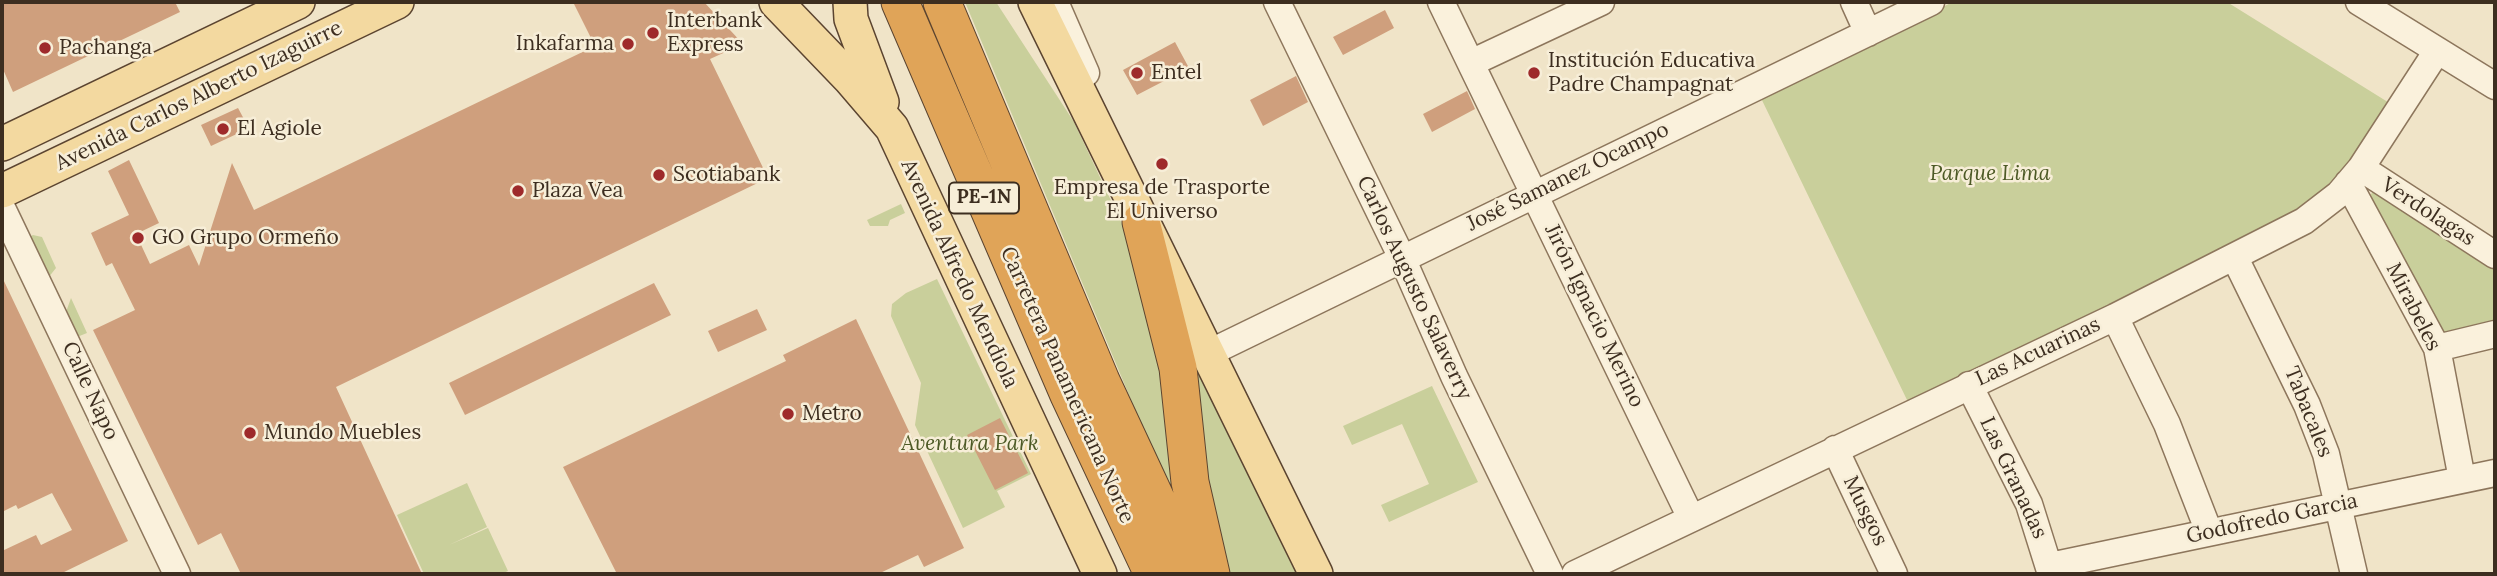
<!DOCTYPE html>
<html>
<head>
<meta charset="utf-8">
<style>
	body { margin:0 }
	#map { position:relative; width:2497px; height:576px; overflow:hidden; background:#f0e4c8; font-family:Lora,serif }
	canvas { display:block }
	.frame { position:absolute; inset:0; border:4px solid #3d2e20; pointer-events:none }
</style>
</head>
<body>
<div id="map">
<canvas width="2497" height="576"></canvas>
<div class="frame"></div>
</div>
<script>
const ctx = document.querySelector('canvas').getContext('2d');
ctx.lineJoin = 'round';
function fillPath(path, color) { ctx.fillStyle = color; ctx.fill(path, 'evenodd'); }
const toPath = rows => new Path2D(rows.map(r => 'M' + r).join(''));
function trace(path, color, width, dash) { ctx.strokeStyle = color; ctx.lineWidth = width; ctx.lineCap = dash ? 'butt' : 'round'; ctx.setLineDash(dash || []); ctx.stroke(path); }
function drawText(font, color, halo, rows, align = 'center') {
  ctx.font = font + ' Lora,serif'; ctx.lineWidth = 5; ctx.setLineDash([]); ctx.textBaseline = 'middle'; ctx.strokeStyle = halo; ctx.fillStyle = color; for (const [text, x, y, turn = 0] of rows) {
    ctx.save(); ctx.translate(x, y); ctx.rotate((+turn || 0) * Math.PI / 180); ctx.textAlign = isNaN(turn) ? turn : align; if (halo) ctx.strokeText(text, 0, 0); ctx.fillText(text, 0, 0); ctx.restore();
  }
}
fillPath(toPath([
	[965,2,996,2,1074,122,1155,294,1178,497,1152,450],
	[1953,2,2227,2,2391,104,2352,164,2300,214,1908,402,1759,94],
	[2375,190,2495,262,2495,327,2441,337,2372,203,2371,194],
	[901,204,905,213,890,220,888,226,870,226,867,220],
	[33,235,42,237,56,268,48,278,29,237],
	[937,279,1031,474,997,491,1005,507,963,528,915,425,921,383,891,316,892,304,906,293],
	[1166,292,1303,574,1223,574],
	[71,298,87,333,77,337,66,312],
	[1432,386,1478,482,1389,522,1381,505,1429,484,1402,424,1352,445,1343,426],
	[467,483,487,527,449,545,488,528,508,571,501,574,424,574,397,515]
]), '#c9cf9b');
fillPath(toPath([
	[2,2,175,2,180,12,13,92,2,67],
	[573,2,704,2,743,44,710,59,768,178,336,387,422,574,241,574,221,533,198,545,93,330,135,310,112,263,106,266,91,233,129,215,108,171,129,160,159,223,136,234,150,264,189,245,199,266,232,163,254,210,595,46],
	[1385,10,1394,28,1343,55,1333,37],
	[1175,42,1189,68,1137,95,1123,70],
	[1296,76,1308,102,1263,126,1250,100],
	[1467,91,1475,109,1432,132,1423,114],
	[238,108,245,121,241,132,211,146,201,125],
	[2,277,128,541,60,574,2,574,2,551,36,535,41,545,72,530,52,493,18,509,16,505,2,512],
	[654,283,671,315,465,415,449,383],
	[757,309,767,330,718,352,708,331],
	[856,319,964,548,924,567,918,555,878,574,617,574,563,467,786,361,783,355],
	[1000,418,1028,473,995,490,967,435]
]), '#cf9f7d');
const minor = toPath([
	[1055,2,1086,73],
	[1277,2,1402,258,1454,376,1550,574],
	[1441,2,1691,518],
	[1854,2,1868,33],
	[2359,2,2495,86],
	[1471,63,1601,2],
	[2361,168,2495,255],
	[2348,183,2437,348,2462,479],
	[2,208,177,574],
	[2235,258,2307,405,2326,454,2354,574],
	[2115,317,2167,424,2209,532],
	[2437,348,2495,334],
	[1207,354,1931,2],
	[1969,385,2029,504,2051,574],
	[1835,449,1894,574],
	[2050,566,2495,473],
	[1575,574,2115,317,2304,221,2339,194,2361,168,2437,51]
]);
const major = toPath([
	[776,2,850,79,892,128,1100,574],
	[850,2,851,19,882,102],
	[1035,2,1316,574],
	[2,144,298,2],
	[2,191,397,2]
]);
const highway = toPath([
	[900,2,1069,395,1153,574],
	[942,2,1101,381,1191,574],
	[1141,222,1178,368,1190,482,1211,574]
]);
trace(minor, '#8d765c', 29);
trace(major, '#5b4430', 36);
trace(highway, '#5b4430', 39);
trace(minor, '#faf1dc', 26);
trace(major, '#f3d9a0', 33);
trace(highway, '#e0a458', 37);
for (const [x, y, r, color] of [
	[653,33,7,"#9e2a2b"],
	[628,44,7,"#9e2a2b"],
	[45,48,7,"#9e2a2b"],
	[1137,73,7,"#9e2a2b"],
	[1534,73,7,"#9e2a2b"],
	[223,129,7,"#9e2a2b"],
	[1162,164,7,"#9e2a2b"],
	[659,175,7,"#9e2a2b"],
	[518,191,7,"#9e2a2b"],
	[138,238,7,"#9e2a2b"],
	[788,414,7,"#9e2a2b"],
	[250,433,7,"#9e2a2b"]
]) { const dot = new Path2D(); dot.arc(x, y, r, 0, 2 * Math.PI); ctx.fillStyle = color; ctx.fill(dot); trace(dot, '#f7eed8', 2.5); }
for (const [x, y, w] of [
	[984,198,70]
]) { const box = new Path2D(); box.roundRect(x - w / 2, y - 15.5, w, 31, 5); ctx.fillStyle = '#f7eed8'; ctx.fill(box); trace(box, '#3d2e20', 2); }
drawText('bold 19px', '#3d2e20', null, [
	["PE-1N",984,198]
]);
drawText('21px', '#3d2e20', '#f7eed8', [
	["Interbank",667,21],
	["Express",667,45],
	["Inkafarma",614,44,"right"],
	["Pachanga",59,48],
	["Institución Educativa",1548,61],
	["Padre Champagnat",1548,85],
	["Entel",1151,73],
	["El Agiole",237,129],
	["Scotiabank",673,175],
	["Empresa de Trasporte",1162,188,"center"],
	["El Universo",1162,212,"center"],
	["Plaza Vea",532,191],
	["GO Grupo Ormeño",152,238],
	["Metro",802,414],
	["Mundo Muebles",264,433]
], 'left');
drawText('21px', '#3d2e20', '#f7eed8', [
	["Avenida Carlos Alberto Izaguirre",199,96,-26],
	["José Samanez Ocampo",1568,177,-26],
	["Verdolagas",2428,212,33],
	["Avenida Alfredo Mendiola",959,274,65],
	["Carlos Augusto Salaverry",1414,288,65],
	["Mirabeles",2413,307,63],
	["Jirón Ignacio Merino",1594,316,64],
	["Las Acuarinas",2038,352,-25],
	["Carretera Panamericana Norte",1067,385,66],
	["Calle Napo",90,391,65],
	["Tabacales",2308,412,68],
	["Las Granadas",2013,478,65],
	["Musgos",1865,511,64],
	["Godofredo Garcia",2272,519,-12]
]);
drawText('italic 21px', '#4d5a26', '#f7eed8', [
	["Parque Lima",1990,174],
	["Aventura Park",970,444]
]);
</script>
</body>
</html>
